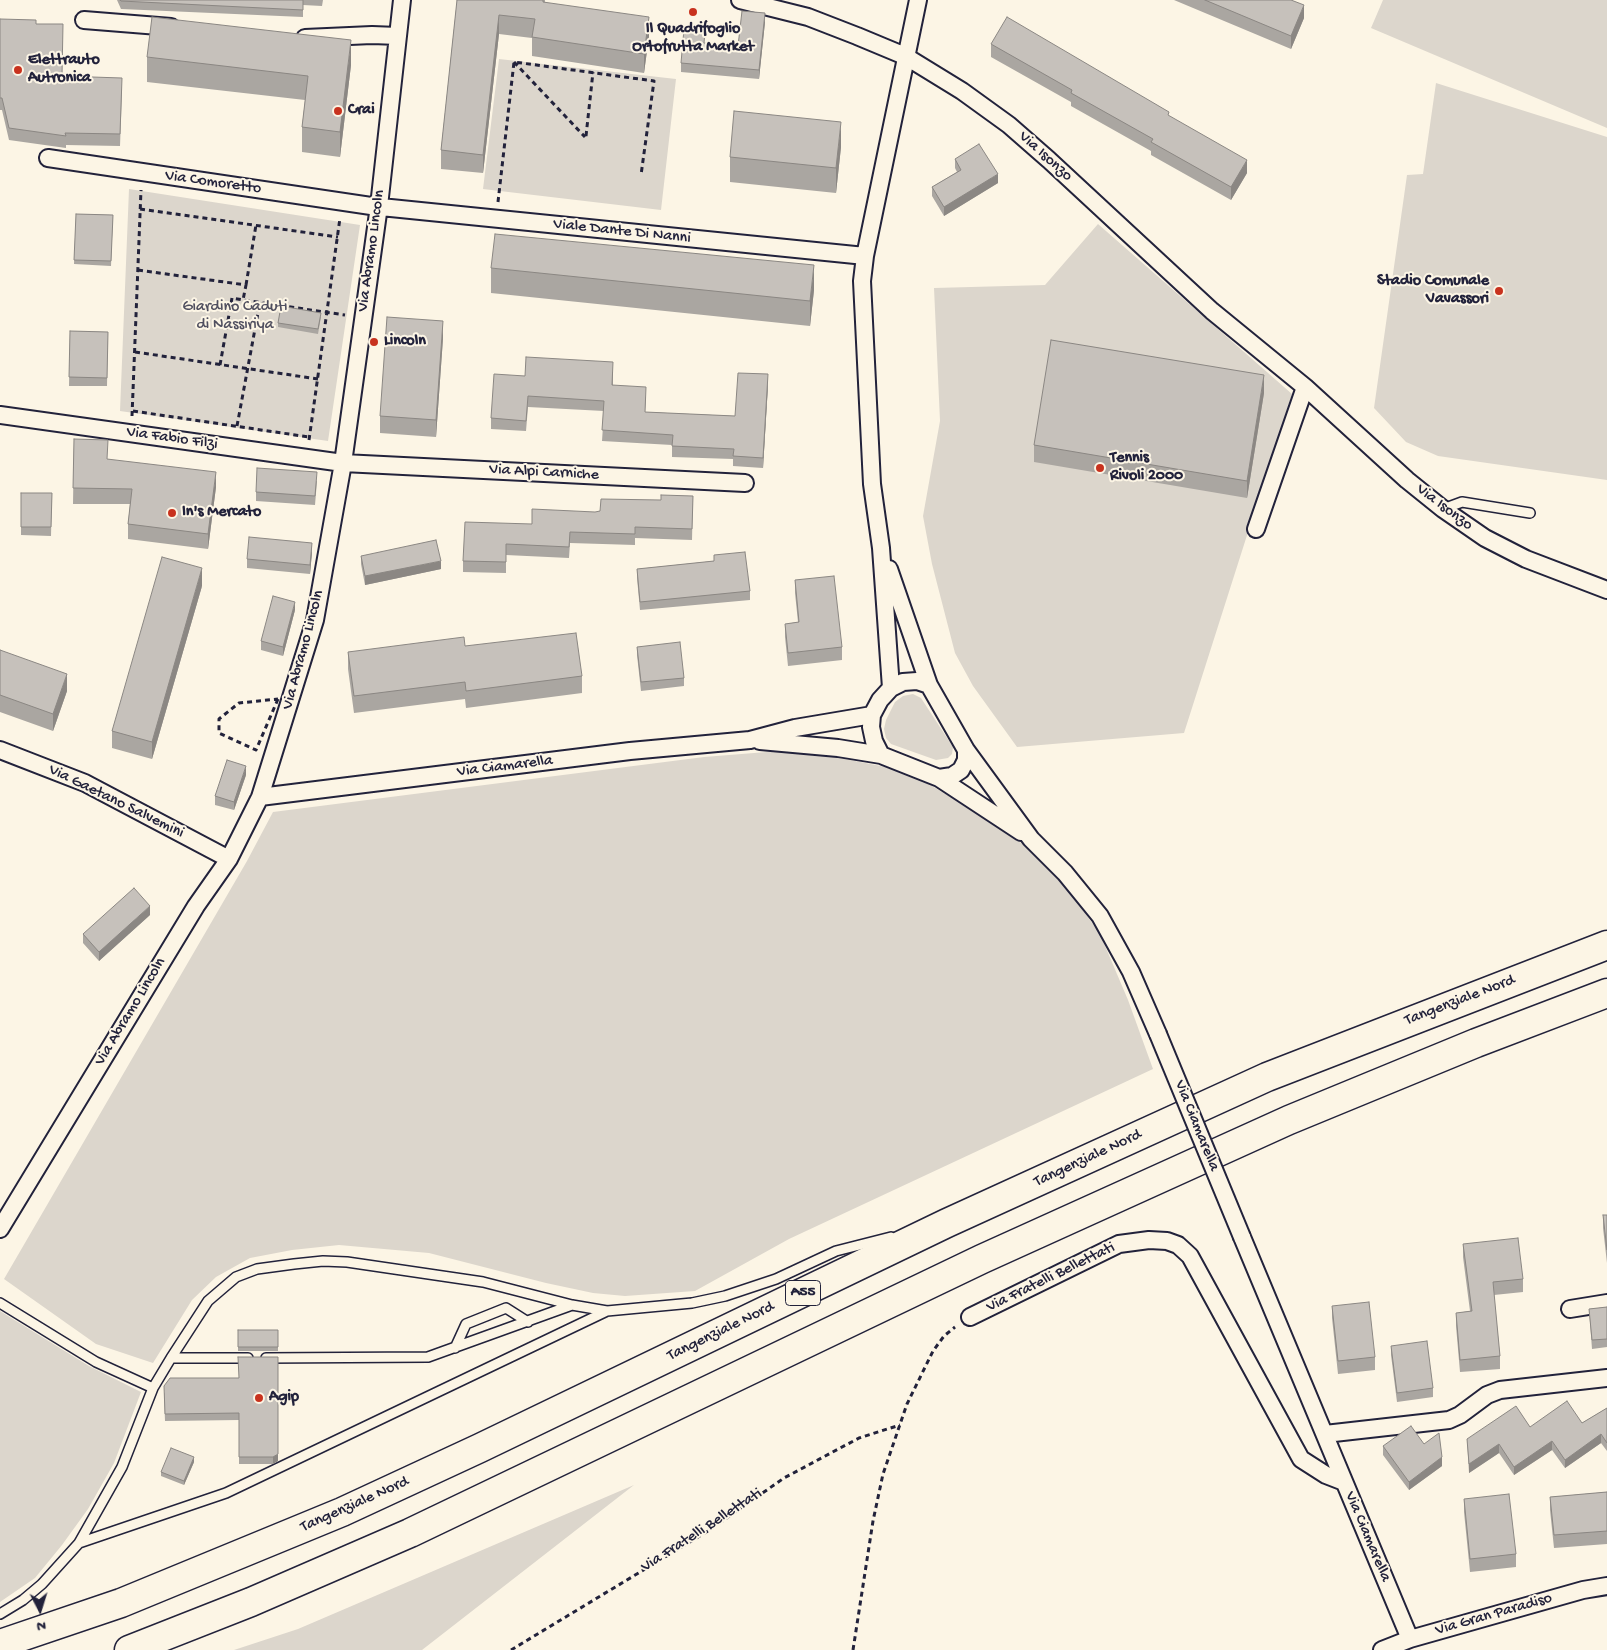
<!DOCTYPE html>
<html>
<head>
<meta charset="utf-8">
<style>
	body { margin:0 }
	#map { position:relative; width:1607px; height:1650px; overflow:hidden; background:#fcf5e5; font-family:"Gochi Hand",sans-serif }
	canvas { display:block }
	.north { position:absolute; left:15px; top:1585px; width:50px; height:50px; -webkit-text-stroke:4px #fcf5e5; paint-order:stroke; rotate:175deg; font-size:14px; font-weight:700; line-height:20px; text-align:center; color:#22223b }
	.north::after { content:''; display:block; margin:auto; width:18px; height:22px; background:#22223b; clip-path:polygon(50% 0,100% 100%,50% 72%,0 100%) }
</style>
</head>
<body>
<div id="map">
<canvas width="1607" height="1650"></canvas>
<div class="north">N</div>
</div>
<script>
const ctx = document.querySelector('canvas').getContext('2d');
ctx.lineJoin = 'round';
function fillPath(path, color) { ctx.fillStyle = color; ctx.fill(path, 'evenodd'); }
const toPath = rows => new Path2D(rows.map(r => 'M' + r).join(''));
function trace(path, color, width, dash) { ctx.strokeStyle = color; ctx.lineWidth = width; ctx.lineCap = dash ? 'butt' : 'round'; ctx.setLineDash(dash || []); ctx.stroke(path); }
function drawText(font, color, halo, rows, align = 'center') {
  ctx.font = font + ' "Gochi Hand",sans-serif'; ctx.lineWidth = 4; ctx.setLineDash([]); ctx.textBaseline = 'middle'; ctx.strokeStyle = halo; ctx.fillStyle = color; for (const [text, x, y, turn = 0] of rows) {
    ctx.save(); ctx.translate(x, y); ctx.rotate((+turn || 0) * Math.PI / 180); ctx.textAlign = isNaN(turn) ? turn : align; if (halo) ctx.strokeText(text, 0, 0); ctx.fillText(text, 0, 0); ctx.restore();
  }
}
fillPath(toPath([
	[1383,0,1607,0,1607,128,1371,28],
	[499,59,676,79,661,210,483,189],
	[1436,83,1607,137,1607,480,1438,456,1406,442,1374,408,1407,175,1423,174],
	[129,189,360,225,328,441,120,411],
	[1098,224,1292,394,1184,733,1017,747,973,686,955,653,932,564,923,516,940,421,934,288,1045,285],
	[913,694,921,698,953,747,952,754,948,758,936,760,891,744,886,738,884,729,886,720,895,702,903,696],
	[779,751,824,755,886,767,906,774,925,782,985,817,1024,845,1047,866,1067,888,1100,934,1128,1000,1153,1069,789,1239,695,1291,625,1296,593,1293,546,1283,429,1253,339,1245,292,1250,250,1258,216,1277,192,1300,153,1363,96,1344,4,1279,247,861,273,812,704,757],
	[0,1311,89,1366,141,1392,114,1463,88,1509,62,1545,35,1578,0,1602],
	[634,1485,422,1650,234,1650,298,1629]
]), '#dcd6cc');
const lane = toPath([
	[1443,509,1462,502,1530,513],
	[0,1303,96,1362,153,1388],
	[455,1348,466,1324,506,1308,528,1322],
	[171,1358,248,1358],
	[266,1358,428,1357,572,1305],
	[79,1543,226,1493,607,1311],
	[0,1614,23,1600,42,1584,79,1543,122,1467,153,1388,171,1358,208,1301,236,1277,257,1269,294,1264,323,1261,347,1262,483,1282,572,1305,607,1311,692,1303,725,1296,776,1279,836,1251,891,1237]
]);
const street = toPath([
	[740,0,808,17,857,36,905,56,962,91,1009,125,1049,160,1212,311,1305,387,1407,480,1443,509,1485,538,1526,559,1607,590],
	[84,20,171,27],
	[305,38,372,35,398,36],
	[48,158,371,206,865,256],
	[0,415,343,463,745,483],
	[1256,529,1305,387],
	[889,569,929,685],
	[917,681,929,685,966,750,966,760,961,770,952,776,939,778,881,755,874,741,871,727,872,715,880,700,891,688,903,682,917,681],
	[891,688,881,548,872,484,862,281,865,256,918,0],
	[760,741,838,748,881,755],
	[0,750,85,783,229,859],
	[966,750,1031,839,1065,873,1100,916,1131,972,1158,1034],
	[939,778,1021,832],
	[260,797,630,751,750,740,795,728,872,715],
	[0,1229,196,906,229,859,260,797,315,620,343,463,379,206,402,0],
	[1242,1237,1410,1639],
	[1570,1309,1607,1303],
	[970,1317,1119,1244,1149,1240,1167,1241,1178,1245,1190,1256,1301,1459,1326,1475,1344,1482],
	[1325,1434,1449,1420,1460,1415,1487,1395,1500,1390,1607,1378],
	[1382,1650,1410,1639,1583,1590,1607,1586]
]);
const highway = toPath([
	[0,1644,121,1603,342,1512,480,1448,947,1223,1267,1077,1607,945],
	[129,1650,251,1602,410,1533,982,1259,1289,1120,1476,1043,1607,993]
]);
trace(lane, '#22223b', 12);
trace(street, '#22223b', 20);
trace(highway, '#22223b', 31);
trace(toPath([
	[514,62,585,137],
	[586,136,593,72],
	[498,202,514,62,654,81,641,175],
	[140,209,338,237],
	[138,270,246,285,243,300,345,315],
	[246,285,256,225],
	[135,352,318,379],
	[220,365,232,298,243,300],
	[133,411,309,437],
	[132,416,141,190],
	[237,426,260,302],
	[309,440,340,218],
	[278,699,256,750,219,733,219,719,239,703,278,699],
	[511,1650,708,1531,784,1478,859,1438,900,1425],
	[853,1650,873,1521,883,1474,907,1404,933,1351,944,1336,955,1327]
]), '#22223b', 3, [5, 4]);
trace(lane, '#fcf5e5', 9);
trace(street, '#fcf5e5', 16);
trace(highway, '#fcf5e5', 28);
const streetBridge = toPath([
	[1158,1034,1242,1237]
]);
trace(streetBridge, '#22223b', 20, []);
trace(streetBridge, '#fcf5e5', 16);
fillPath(toPath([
	[117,0,323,0,322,6,303,5,303,17,121,9],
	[457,0,545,0,545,2,649,36,644,73,532,56,532,38,499,34,483,173,441,169,441,150],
	[1174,0,1291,0,1304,18,1291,49],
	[0,19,36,24,62,76,122,90,120,146,66,145,66,148,9,140,2,110,0,110],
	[765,22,759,79,681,72,681,63,705,43,738,46],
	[991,44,1169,116,1247,173,1231,200,1151,155,1151,151,1071,106,1071,102,991,57],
	[147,57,351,65,340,157,302,152,302,127,305,100,147,82],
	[841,147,836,193,730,182,730,157],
	[955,159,998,183,944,216,932,196,932,187,957,172,955,168],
	[76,214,113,215,111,266,74,264],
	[491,268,814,290,810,326,491,293],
	[321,317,318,334,278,327,278,323],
	[70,331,108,332,107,386,69,386],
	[443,338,436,437,380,433,380,416],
	[613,372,613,385,646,397,645,412,735,416,768,385,763,468,733,466,733,459,672,457,672,445,602,441,604,411,528,407,526,431,491,429,491,418,525,376],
	[1264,393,1247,498,1034,462,1034,445],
	[74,439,107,459,216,487,208,549,128,539,128,524,130,504,73,504],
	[317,481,315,505,256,501,256,492],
	[21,493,52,493,51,536,21,535],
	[693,496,692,540,635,538,635,545,570,543,569,558,506,555,506,573,463,572,463,561,532,524,661,500],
	[312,552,310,574,247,568,247,559],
	[714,555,750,591,750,600,640,610,637,578,637,569,714,561],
	[361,556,441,569,365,585,361,564],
	[795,580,842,647,842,660,788,666,785,637,785,624,798,622,795,593],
	[202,586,152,759,112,748,112,731],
	[295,610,283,656,261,650,261,641],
	[465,646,582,676,582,693,466,708,465,699,354,713,348,669,348,652],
	[637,647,684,678,684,686,641,691,637,655],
	[0,650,67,691,53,731,0,712],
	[246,775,234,810,215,805,215,796],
	[150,915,99,961,83,943,83,934],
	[1603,1215,1607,1215,1607,1263,1603,1228],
	[1463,1244,1523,1279,1523,1292,1494,1295,1500,1356,1500,1369,1460,1372,1456,1326,1456,1313,1470,1311,1463,1257],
	[1332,1306,1375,1357,1375,1370,1338,1374,1332,1318],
	[1607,1307,1607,1347,1592,1349,1589,1309],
	[238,1330,278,1330,278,1351,238,1351],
	[1391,1346,1433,1388,1433,1397,1397,1402,1391,1355],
	[238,1378,278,1461,273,1464,239,1464,239,1420,165,1421,164,1393],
	[1607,1408,1607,1451,1601,1443,1565,1468,1552,1450,1514,1475,1499,1453,1469,1473,1467,1439,1530,1427,1582,1423],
	[1424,1444,1442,1466,1409,1490,1383,1455,1383,1446],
	[194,1462,184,1485,161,1476,161,1472],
	[1607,1492,1607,1544,1554,1548,1550,1510,1550,1497],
	[1464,1499,1516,1554,1516,1567,1470,1572,1464,1512]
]), '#aaa6a1');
fillPath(toPath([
	[1304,5,1304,18,1291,49,1291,36],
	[765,13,765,22,759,79,759,70],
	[499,15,499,34,483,173,483,155],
	[649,17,649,36,644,73,644,54],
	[351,40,351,65,340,157,340,132],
	[841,122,841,147,836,193,836,168],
	[1247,160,1247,173,1231,200,1231,187],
	[998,174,998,183,944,216,944,207],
	[814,265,814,290,810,326,810,301],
	[443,321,443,338,436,437,436,420],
	[768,374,768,385,763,468,763,458],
	[1264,375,1264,393,1247,498,1247,481],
	[216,472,216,487,208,549,208,534],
	[312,543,312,552,310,574,310,565],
	[441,561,441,569,365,585,365,576],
	[202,568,202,586,152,759,152,742],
	[295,602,295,610,283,656,283,647],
	[67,674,67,691,53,731,53,714],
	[246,766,246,775,234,810,234,802],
	[150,906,150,915,99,961,99,952],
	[1601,1434,1601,1443,1565,1468,1565,1460],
	[1552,1441,1552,1450,1514,1475,1514,1467],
	[1499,1444,1499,1453,1469,1473,1469,1464],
	[278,1454,278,1461,273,1464,273,1457],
	[194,1457,194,1462,184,1485,184,1481],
	[1442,1457,1442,1466,1409,1490,1409,1482]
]), '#8b8783');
const building = toPath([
	[120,0,303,0,303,10,121,1,120,0],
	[457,0,543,0,543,2,649,17,644,54,532,37,535,19,499,15,483,155,441,150,457,0],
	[1205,0,1291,0,1304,5,1291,36,1205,0],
	[742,11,765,13,759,70,681,63,684,29,705,31,704,43,738,46,742,11],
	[152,17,351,40,340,132,302,127,308,76,147,57,152,17],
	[1007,17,1169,112,1168,115,1247,160,1231,187,1151,142,1153,139,1071,93,1072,90,991,44,1007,17],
	[0,19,36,20,36,24,63,24,62,76,122,78,120,134,65,133,66,136,9,128,2,98,0,98,0,19],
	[734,111,841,122,836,168,730,157,734,111],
	[979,144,998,174,944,207,932,187,961,170,955,159,979,144],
	[76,214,113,215,111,261,74,260,76,214],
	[495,234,814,265,810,301,491,268,495,234],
	[281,306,321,313,318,329,278,323,281,306],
	[387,317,443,321,436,420,380,416,387,317],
	[70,331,108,332,107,378,69,377,70,331],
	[1051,340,1264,375,1247,481,1034,445,1051,340],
	[526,357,613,362,612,385,646,387,645,412,735,416,738,373,768,374,763,458,733,456,734,449,672,446,673,435,602,430,604,401,528,396,526,421,491,418,494,374,525,376,526,357],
	[74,439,108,440,107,459,216,472,208,534,128,524,132,489,73,488,74,439],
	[257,468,317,472,315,496,256,492,257,468],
	[21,493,52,493,51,527,21,527,21,493],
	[661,495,693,496,692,529,635,527,635,534,570,532,569,547,506,544,506,562,463,561,465,522,532,524,532,509,595,512,600,511,601,499,661,500,661,495],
	[249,537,312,543,310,565,247,559,249,537],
	[436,540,441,561,365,576,361,556,436,540],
	[745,552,750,591,640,602,637,569,714,561,714,555,745,552],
	[162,557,202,568,152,742,112,731,162,557],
	[834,576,842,647,788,653,785,624,799,622,795,580,834,576],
	[273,596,295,602,283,647,261,641,273,596],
	[576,633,582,676,466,691,465,682,354,696,348,652,464,637,465,646,576,633],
	[680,642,684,678,641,682,637,647,680,642],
	[0,650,67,674,53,714,0,695,0,650],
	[227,760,246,766,234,802,215,796,227,760],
	[134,888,150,906,99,952,83,934,134,888],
	[1603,1215,1607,1215,1607,1250,1603,1215],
	[1518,1238,1523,1279,1493,1282,1500,1356,1460,1360,1456,1313,1472,1311,1463,1244,1518,1238],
	[1369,1302,1375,1357,1338,1361,1332,1306,1369,1302],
	[1607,1307,1607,1339,1592,1340,1589,1309,1607,1307],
	[238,1330,278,1330,278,1347,238,1347,238,1330],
	[1427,1341,1433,1388,1397,1393,1391,1346,1427,1341],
	[238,1357,278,1357,278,1454,273,1457,239,1457,239,1413,165,1414,164,1386,170,1378,239,1378,238,1357],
	[1567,1401,1582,1423,1607,1408,1607,1443,1601,1434,1565,1460,1552,1441,1514,1467,1499,1444,1469,1464,1467,1439,1516,1406,1530,1427,1567,1401],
	[1411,1426,1424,1444,1439,1433,1442,1457,1409,1482,1383,1446,1411,1426],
	[171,1448,194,1457,184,1481,161,1472,171,1448],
	[1607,1492,1607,1531,1554,1535,1550,1497,1607,1492],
	[1509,1494,1516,1554,1470,1559,1464,1499,1509,1494]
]);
fillPath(building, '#c6c1bb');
trace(building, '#8b8783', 1);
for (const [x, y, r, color] of [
	[693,12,5,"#c8321e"],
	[18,70,5,"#c8321e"],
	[338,111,5,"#c8321e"],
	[1499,291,5,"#c8321e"],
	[374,342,5,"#c8321e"],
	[1100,468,5,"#c8321e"],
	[172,513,5,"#c8321e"],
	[259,1398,5,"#c8321e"]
]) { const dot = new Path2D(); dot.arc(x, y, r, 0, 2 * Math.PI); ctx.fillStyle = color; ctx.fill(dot); trace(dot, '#fcf5e5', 2); }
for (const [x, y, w] of [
	[803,1293,35]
]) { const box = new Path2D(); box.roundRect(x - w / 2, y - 12.5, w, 25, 4); ctx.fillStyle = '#fcf5e5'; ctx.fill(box); trace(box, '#22223b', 1); }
drawText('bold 15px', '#22223b', null, [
	["A55",803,1293]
]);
drawText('bold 16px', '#22223b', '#fcf5e5', [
	["Il Quadrifoglio",693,30,"center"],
	["Ortofrutta Market",693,48,"center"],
	["Elettrauto",28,61],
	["Autronica",28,79],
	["Crai",348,111],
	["Stadio Comunale",1489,282,"right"],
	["Vavassori",1489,300,"right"],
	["Lincoln",384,342],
	["Tennis",1110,459],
	["Rivoli 2000",1110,477],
	["In's Mercato",182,513],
	["Agip",269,1398]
], 'left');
drawText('16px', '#22223b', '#fcf5e5', [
	["Via Isonzo",1045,157,42],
	["Via Comoretto",213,183,8],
	["Viale Dante Di Nanni",622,232,6],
	["Via Abramo Lincoln",372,251,-82],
	["Via Fabio Filzi",172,439,8],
	["Via Alpi Carniche",544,473,3],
	["Via Isonzo",1444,508,37],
	["Via Abramo Lincoln",304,650,-75],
	["Via Ciamarella",505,767,-7],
	["Via Gaetano Salvemini",116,802,26],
	["Tangenziale Nord",1460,1001,-21],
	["Via Abramo Lincoln",131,1012,-59],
	["Via Ciamarella",1196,1126,68],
	["Tangenziale Nord",1088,1159,-25],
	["Via Fratelli Bellettati",1051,1278,-26],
	["Tangenziale Nord",721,1332,-26],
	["Tangenziale Nord",355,1505,-24],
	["Via Fratelli Bellettati",702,1531,-33],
	["Via Ciamarella",1367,1537,67],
	["Via Gran Paradiso",1494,1615,-16]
]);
drawText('16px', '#504f5f', '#fcf5e5', [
	["Giardino Caduti",235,308],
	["di Nassiriya",235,326]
]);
</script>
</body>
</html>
